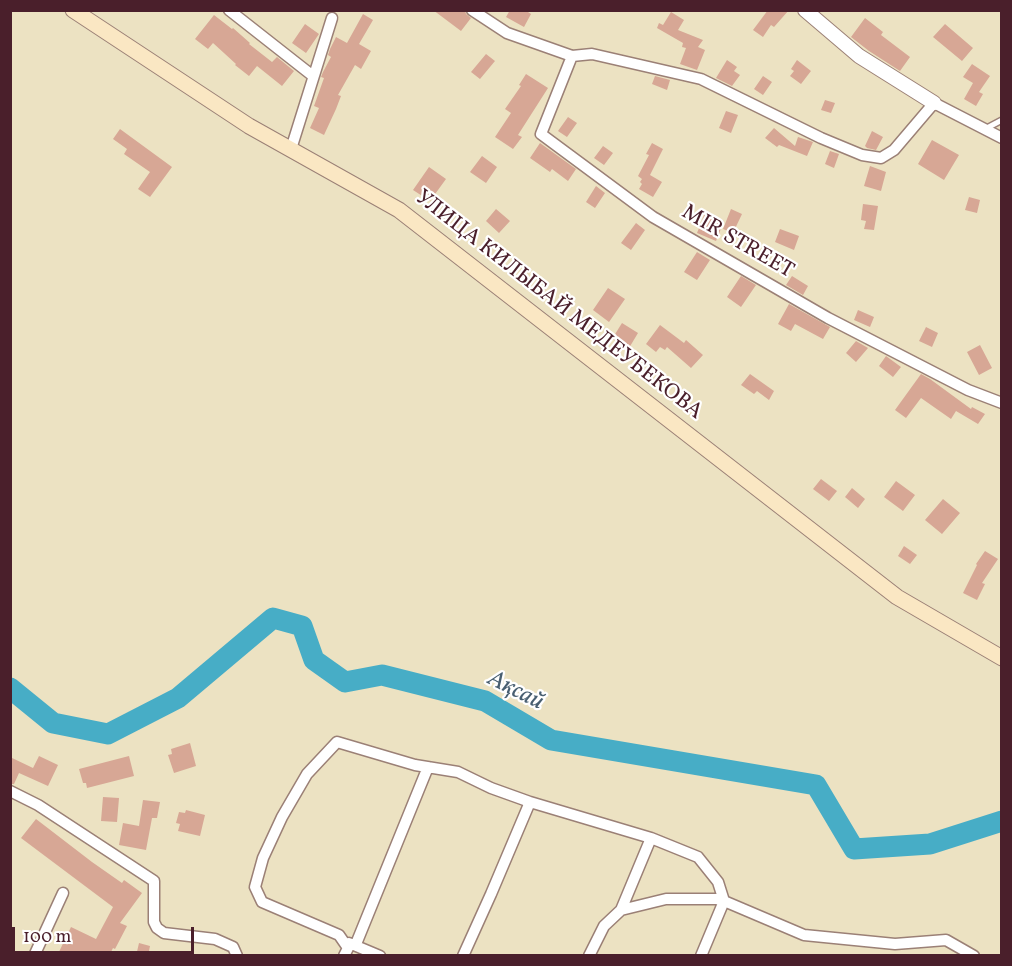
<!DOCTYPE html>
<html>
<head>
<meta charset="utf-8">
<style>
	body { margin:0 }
	#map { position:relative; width:1012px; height:966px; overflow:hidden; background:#ece2c2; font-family:Vollkorn,serif }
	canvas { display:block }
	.frame { position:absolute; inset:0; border:12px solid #4a1f2b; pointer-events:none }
	.scale { position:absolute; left:12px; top:927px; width:182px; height:27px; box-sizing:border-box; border:3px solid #4a1f2b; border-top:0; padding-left:8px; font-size:18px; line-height:21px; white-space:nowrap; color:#4a1f2b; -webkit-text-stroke:4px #fff; paint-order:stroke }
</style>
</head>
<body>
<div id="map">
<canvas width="1012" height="966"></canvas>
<div class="frame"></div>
<div class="scale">100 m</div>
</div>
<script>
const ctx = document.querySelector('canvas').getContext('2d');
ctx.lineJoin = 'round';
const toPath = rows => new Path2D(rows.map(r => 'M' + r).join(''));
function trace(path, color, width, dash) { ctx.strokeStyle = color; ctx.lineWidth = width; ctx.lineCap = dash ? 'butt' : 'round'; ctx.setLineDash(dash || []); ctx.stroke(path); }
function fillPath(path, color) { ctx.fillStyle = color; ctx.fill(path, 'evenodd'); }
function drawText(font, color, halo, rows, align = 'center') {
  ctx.font = font + ' Vollkorn,serif'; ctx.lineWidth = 4.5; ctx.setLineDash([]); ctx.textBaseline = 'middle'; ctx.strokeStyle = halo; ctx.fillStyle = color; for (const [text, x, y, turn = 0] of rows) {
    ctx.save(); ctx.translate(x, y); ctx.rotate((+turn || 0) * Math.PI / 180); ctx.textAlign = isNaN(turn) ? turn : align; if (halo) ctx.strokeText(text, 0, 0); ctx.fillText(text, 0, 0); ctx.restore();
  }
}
trace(toPath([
	[10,688,53,723,108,734,178,698,273,618,302,626,314,660,345,682,382,675,485,701,551,740,816,785,854,849,930,844,1002,821]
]), '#47adc6', 21);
fillPath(toPath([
	[433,10,465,10,466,14,471,18,461,31],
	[510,10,525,10,531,14,524,27,506,17],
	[768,10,789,10,774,27,771,25,763,37,753,30],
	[671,12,684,20,678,30,703,40,698,47,705,50,697,70,680,64,686,48,682,47,683,43,657,28,659,23,663,25],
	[363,14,373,20,359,44,371,51,361,69,355,65,338,95,341,96,336,109,324,135,310,128,319,108,314,106,324,78,321,77,323,72,331,57,328,55,330,49,336,37,347,43],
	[214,15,232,29,233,28,250,43,249,44,272,62,277,57,294,71,282,86,257,66,249,76,235,65,236,64,213,43,208,49,195,39],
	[865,18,883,32,881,35,910,57,900,71,869,51,851,37],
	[305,24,319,34,306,53,292,43],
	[945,24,973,48,962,61,933,37],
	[486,54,495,61,480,79,471,72],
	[727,60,737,67,734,71,740,75,732,86,716,78],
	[797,60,811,71,801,84,790,76,794,71,791,69],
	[972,64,990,76,979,92,983,94,976,106,964,99,973,83,963,77],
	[526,74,548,88,518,135,522,137,513,149,495,137,511,113,505,109,521,86,519,85],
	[655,76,670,80,667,90,652,84],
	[763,76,772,82,763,95,754,89],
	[825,100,835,103,831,113,821,110],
	[726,111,738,115,731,133,719,128],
	[568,117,577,123,567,137,558,131],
	[774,128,795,146,798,137,813,142,807,156,779,145,777,147,765,138],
	[120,129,172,167,150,197,138,189,150,172,124,154,127,149,113,139],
	[872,131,883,137,876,150,867,148,865,146],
	[932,140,959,155,944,180,918,164],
	[540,143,576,169,568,181,552,169,550,172,530,158],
	[652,143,663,149,650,175,662,182,653,197,639,189,642,184,640,182,642,179,638,176,649,155,646,154],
	[603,146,613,153,604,165,594,158],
	[830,151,839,154,834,168,825,164],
	[482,156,497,167,486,183,470,172],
	[870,166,886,172,881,191,864,186],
	[429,167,446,179,430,201,413,190],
	[596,186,605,193,595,208,586,202],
	[969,197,980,200,977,213,965,210],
	[863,204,878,206,874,230,864,229,866,221,861,220],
	[496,209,510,221,499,233,486,221],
	[731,209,742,214,733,233,723,229],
	[705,213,724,221,716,241,697,233],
	[636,223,645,230,631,250,621,243],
	[780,229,799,236,794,250,775,242],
	[697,252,710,260,697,280,684,272],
	[741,276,756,285,741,307,727,297],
	[792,276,808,286,803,295,786,285],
	[608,288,625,299,609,322,593,310],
	[789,304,830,327,823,339,795,324,791,331,778,324],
	[858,310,874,317,870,327,854,320],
	[622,323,638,333,629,348,612,339],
	[660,325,684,343,686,340,703,355,691,368,667,347,665,350,660,347,656,352,646,344],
	[926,327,938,333,932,347,919,341],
	[856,341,868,348,856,362,846,353],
	[980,345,992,368,979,375,967,352],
	[886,356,901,367,893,377,879,366],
	[750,374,774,391,769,400,757,391,754,394,741,385],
	[921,374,930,379,971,409,972,407,985,414,978,424,956,411,951,419,921,398,906,418,895,410],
	[821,479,837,491,829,501,813,489],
	[896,481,915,495,903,511,884,497],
	[852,488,865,499,858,508,845,497],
	[943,499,960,513,942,534,925,520],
	[904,546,917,555,910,564,898,556],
	[985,551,998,559,982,583,985,584,977,600,963,593,977,565,976,564],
	[190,743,196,766,174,773,168,755,172,754,171,749],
	[39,756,58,765,48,786,19,773,14,784,10,784,10,757,33,768],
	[129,756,134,776,87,788,86,783,83,783,79,769],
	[103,797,119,798,117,822,101,821],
	[143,800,160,802,157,818,152,818,146,850,119,845,123,823,139,826],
	[186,810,205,815,200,836,178,831,180,824,176,823,179,812,185,813],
	[36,819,92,862,122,883,124,880,142,893,120,923,127,926,115,949,113,948,109,956,57,956,71,927,96,939,113,907,21,838],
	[139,943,150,946,148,956,136,956]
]), '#d7a795');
const service = toPath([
	[985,129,1002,120]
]);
const minor = toPath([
	[229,10,313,76],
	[472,10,507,33,572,56,592,54,701,79,821,138,862,155,881,158,894,150,934,103,1002,138],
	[572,56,541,134,653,217,828,318,968,390,1002,403],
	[291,149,332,18],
	[10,791,38,805,154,881,154,922,157,928,164,933,215,939,233,947,237,956],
	[621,910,651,838],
	[349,943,380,956],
	[356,944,428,767],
	[34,956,63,893],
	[344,956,348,948,339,935,262,902,255,887,263,858,282,817,307,774,337,742,415,765,458,772,491,788,530,802,651,838,698,857,718,882,724,901,701,956],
	[463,956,491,894,530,802],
	[589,956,604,926,621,910,666,899,716,899,724,901,804,935,895,944,946,940,974,956]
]);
const tertiary = toPath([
	[805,10,859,56,934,103]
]);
const secondary = toPath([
	[73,10,249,126,399,210,897,597,1002,658]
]);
trace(service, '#9b8076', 8);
trace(minor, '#9b8076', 13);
trace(tertiary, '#9b8076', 16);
trace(secondary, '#9b8076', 17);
trace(service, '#fff', 5);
trace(minor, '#fff', 10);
trace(tertiary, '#fff', 14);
trace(secondary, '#fae7c3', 15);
drawText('22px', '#4a1f2b', '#fff', [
	["MIR STREET",737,243,30],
	["УЛИЦА КИЛЫБАЙ МЕДЕУБЕКОВА",558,306,38]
]);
drawText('italic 24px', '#495f71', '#fff', [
	["Ақсай",515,692,27]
]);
</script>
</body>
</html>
